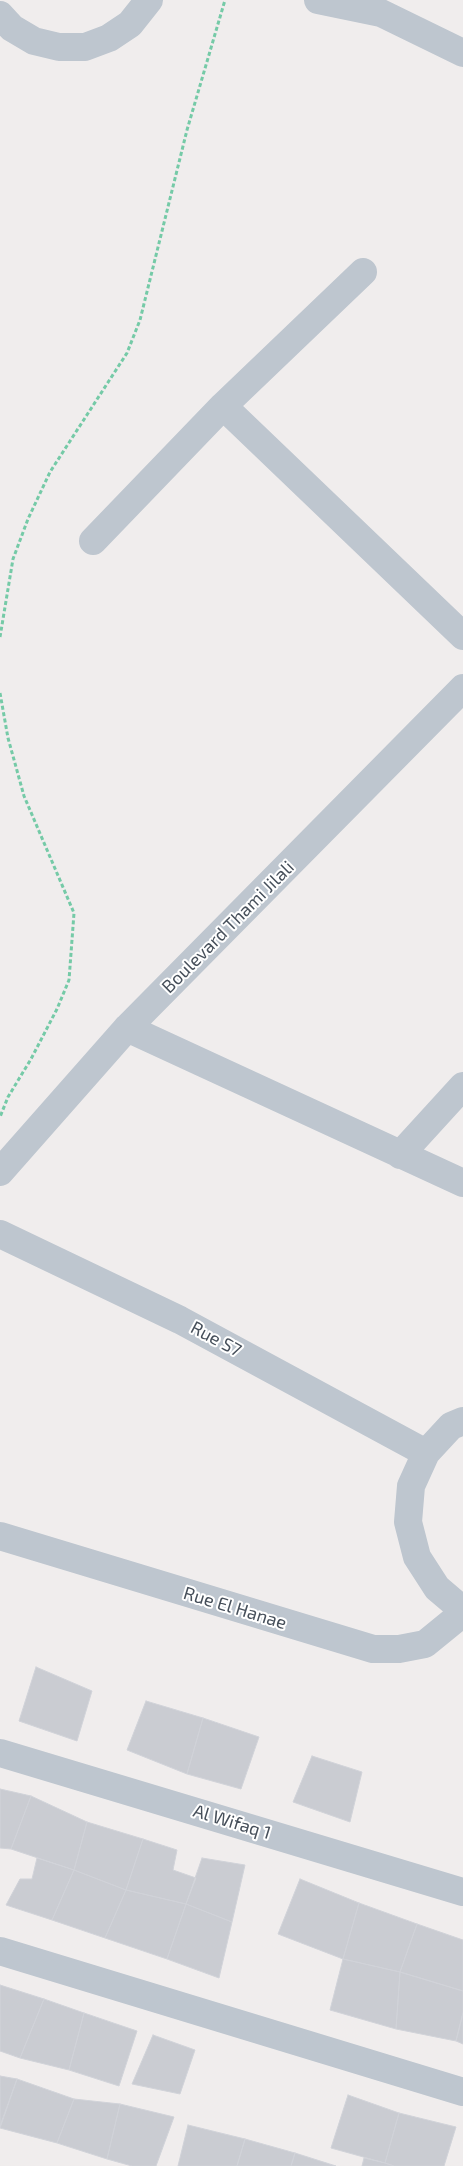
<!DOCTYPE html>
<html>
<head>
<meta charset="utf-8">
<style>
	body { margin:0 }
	canvas { display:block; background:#f0eded }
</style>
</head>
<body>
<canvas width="463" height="2166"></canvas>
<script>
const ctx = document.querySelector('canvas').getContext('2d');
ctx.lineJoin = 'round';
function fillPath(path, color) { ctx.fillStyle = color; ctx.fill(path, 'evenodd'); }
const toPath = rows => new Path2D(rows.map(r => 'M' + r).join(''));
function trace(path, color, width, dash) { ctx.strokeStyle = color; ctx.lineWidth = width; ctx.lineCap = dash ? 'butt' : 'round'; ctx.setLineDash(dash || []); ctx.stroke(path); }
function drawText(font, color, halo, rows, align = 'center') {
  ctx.font = font + ' "Exo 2",sans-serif'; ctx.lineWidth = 4; ctx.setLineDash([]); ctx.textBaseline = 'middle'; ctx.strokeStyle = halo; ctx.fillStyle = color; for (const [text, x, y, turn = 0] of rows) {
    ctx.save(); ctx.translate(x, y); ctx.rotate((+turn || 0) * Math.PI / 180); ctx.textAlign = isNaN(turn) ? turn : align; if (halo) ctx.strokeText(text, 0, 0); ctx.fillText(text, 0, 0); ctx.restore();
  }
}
const building = toPath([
	[36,1667,92,1691,77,1741,19,1721,36,1667],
	[146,1701,203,1718,187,1774,127,1750,146,1701],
	[203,1718,259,1737,241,1789,187,1774,203,1718],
	[312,1756,362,1772,350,1822,293,1802,312,1756],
	[0,1789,31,1796,11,1849,0,1848,0,1789],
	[31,1796,87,1822,74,1870,11,1849,31,1796],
	[87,1822,143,1839,126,1890,74,1870,87,1822],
	[143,1839,177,1850,173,1870,196,1878,186,1904,126,1890,143,1839],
	[37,1858,74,1870,52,1920,6,1905,20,1879,32,1879,37,1858],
	[202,1858,245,1865,232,1922,186,1904,202,1858],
	[74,1870,126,1890,105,1938,52,1920,74,1870],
	[300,1879,359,1903,343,1959,278,1934,300,1879],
	[126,1890,186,1904,167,1959,105,1938,126,1890],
	[359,1903,417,1924,400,1972,343,1959,359,1903],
	[186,1904,232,1922,219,1978,167,1959,186,1904],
	[417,1924,463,1940,463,1991,400,1972,417,1924],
	[343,1959,400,1972,396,2029,330,2010,343,1959],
	[400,1972,463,1991,463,2013,456,2041,396,2029,400,1972],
	[0,1985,44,1999,20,2058,0,2051,0,1985],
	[44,1999,84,2013,69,2070,20,2058,44,1999],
	[84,2013,137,2031,119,2086,69,2070,84,2013],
	[463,2013,463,2044,456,2041,463,2013],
	[153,2035,195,2050,180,2094,132,2084,153,2035],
	[0,2076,17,2079,0,2126,0,2076],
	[17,2079,74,2099,57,2143,0,2128,17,2079],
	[348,2095,399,2113,385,2163,331,2148,348,2095],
	[74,2099,120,2104,107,2159,57,2143,74,2099],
	[120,2104,174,2117,156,2166,132,2166,107,2159,120,2104],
	[399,2113,456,2127,444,2166,394,2166,385,2163,399,2113],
	[188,2125,245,2139,237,2166,178,2166,188,2125],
	[245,2139,295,2153,291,2166,237,2166,245,2139],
	[295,2153,336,2166,291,2166,295,2153],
	[364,2158,385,2163,394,2166,362,2166,364,2158]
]);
fillPath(building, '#caccd2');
trace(building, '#d1d3d9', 1);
trace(toPath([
	[0,637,13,559,28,519,50,472,127,353,140,320,187,130,225,0],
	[0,693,8,738,24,796,74,913,69,980,57,1009,31,1059,8,1097,0,1117]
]), '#75caa7', 3, [4, 2.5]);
trace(toPath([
	[318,0,381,13,463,53],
	[0,15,12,28,34,41,59,47,85,47,109,38,130,24,149,0],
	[223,406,463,636],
	[93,541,223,406,363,272],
	[127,1028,463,1183],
	[400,1155,463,1086],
	[0,1172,127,1028,463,688],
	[0,1234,180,1320,426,1453],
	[463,1421,451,1426,426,1453,411,1486,408,1522,417,1557,437,1588,463,1610],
	[0,1536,373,1649,399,1649,425,1644,463,1613],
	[0,1753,463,1892],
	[0,1951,463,2092]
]), '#bec6cf', 28);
drawText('18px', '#464f5a', '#fff', [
	["Boulevard Thami Jilali",228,927,-45],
	["Rue S7",216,1339,28],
	["Rue El Hanae",235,1608,17],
	["Al Wifaq 1",232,1822,17]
]);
</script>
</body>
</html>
